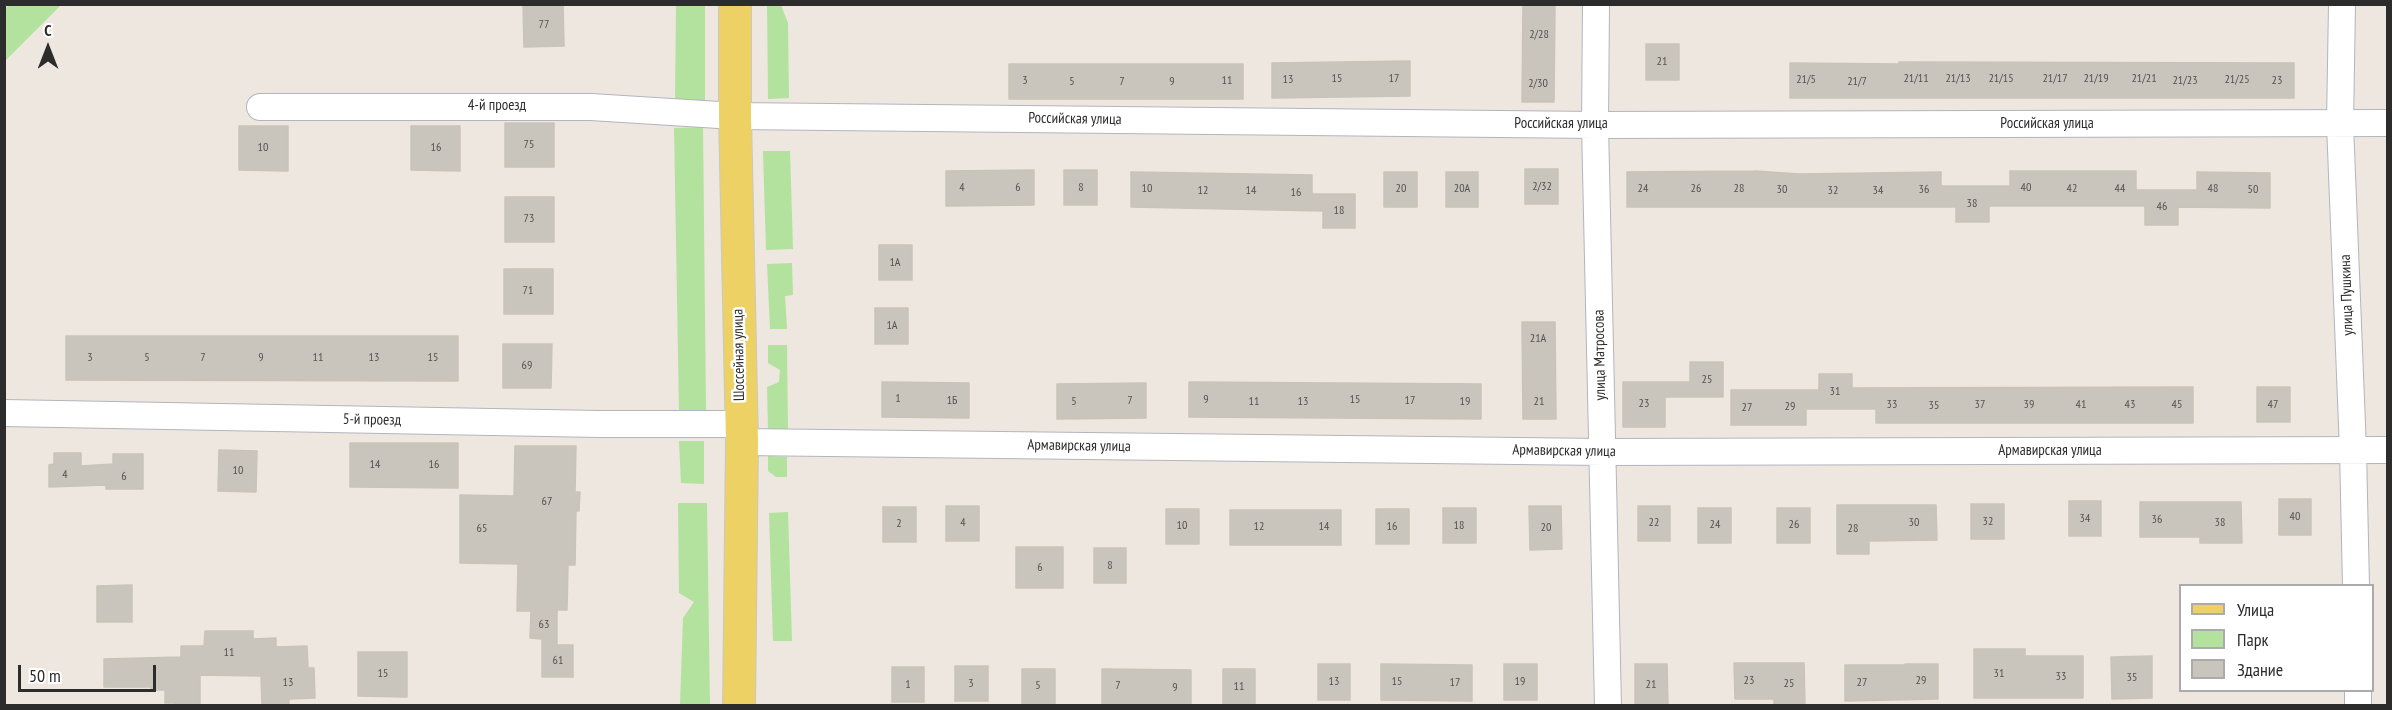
<!DOCTYPE html>
<html>
<head>
<meta charset="utf-8">
<style>
	body { margin:0 }
	#map { position:relative; width:2392px; height:710px; overflow:hidden; background:#ede7df; font-family:"PT Sans Narrow",sans-serif }
	canvas { display:block }
	.frame { position:absolute; inset:0; border:6px solid #2c2c2c; pointer-events:none }
	.legend { position:absolute; left:2179px; top:584px; width:195px; height:108px; box-sizing:border-box; background:#fff; border:2px solid #ababab; margin:0; padding:8px 10px; list-style:none; font-size:18px; color:#2c2c2c }
	.legend li { display:flex; align-items:center; gap:12px; height:30px }
	.legend b { width:30px; border:2px solid #ababab }
	.north { position:absolute; left:18px; top:18px; width:60px; height:60px; -webkit-text-stroke:4px #fff; paint-order:stroke; rotate:0deg; font-size:16px; font-weight:700; line-height:24px; text-align:center; color:#2c2c2c }
	.north::after { content:''; display:block; margin:auto; width:21px; height:27px; background:#2c2c2c; clip-path:polygon(50% 0,100% 100%,50% 72%,0 100%) }
	.scale { position:absolute; left:18px; top:665px; width:138px; height:27px; box-sizing:border-box; border:3px solid #2c2c2c; border-top:0; padding-left:8px; font-size:18px; line-height:21px; white-space:nowrap; color:#2c2c2c; -webkit-text-stroke:4px #fff; paint-order:stroke }
</style>
</head>
<body>
<div id="map">
<canvas width="2392" height="710"></canvas>
<div class="frame"></div>
<ul class="legend">
<li><b style="height:8px;background:#edd164"></b>Улица</li>
<li><b style="height:16px;background:#b2e29d"></b>Парк</li>
<li><b style="height:16px;background:#c9c5bd"></b>Здание</li>
</ul>
<div class="north">С</div>
<div class="scale">50 m</div>
</div>
<script>
const ctx = document.querySelector('canvas').getContext('2d');
ctx.lineJoin = 'round';
function fillPath(path, color) { ctx.fillStyle = color; ctx.fill(path, 'evenodd'); }
const toPath = rows => new Path2D(rows.map(r => 'M' + r).join(''));
function trace(path, color, width, dash) { ctx.strokeStyle = color; ctx.lineWidth = width; ctx.lineCap = dash ? 'butt' : 'round'; ctx.setLineDash(dash || []); ctx.stroke(path); }
function drawText(font, color, halo, rows, align = 'center') {
  ctx.font = font + ' "PT Sans Narrow",sans-serif'; ctx.lineWidth = 5; ctx.setLineDash([]); ctx.textBaseline = 'middle'; ctx.strokeStyle = halo; ctx.fillStyle = color; for (const [text, x, y, turn = 0] of rows) {
    ctx.save(); ctx.translate(x, y); ctx.rotate((+turn || 0) * Math.PI / 180); ctx.textAlign = isNaN(turn) ? turn : align; if (halo) ctx.strokeText(text, 0, 0); ctx.fillText(text, 0, 0); ctx.restore();
  }
}
fillPath(toPath([
	[9,5,61,5,5,61,5,9],
	[676,5,705,5,705,100,675,100],
	[767,5,781,5,788,23,789,98,768,99],
	[703,127,706,412,679,411,674,128],
	[763,151,790,151,793,249,766,250],
	[792,263,793,295,785,296,787,329,770,329,767,264],
	[768,345,787,345,788,431,768,431,767,387,779,382,780,370,768,363],
	[679,441,704,441,704,484,681,483],
	[768,456,787,457,787,477,776,477,768,471],
	[678,503,707,503,710,705,680,705,683,618,694,602,679,593],
	[788,512,792,641,773,641,769,513]
]), '#b2e29d');
const building = toPath([
	[523,4,563,4,564,46,524,47,523,4],
	[1523,4,1555,4,1554,102,1522,102,1523,4],
	[1646,44,1679,44,1679,80,1646,80,1646,44],
	[1410,61,1410,96,1272,98,1272,63,1410,61],
	[1899,62,2294,63,2294,98,1790,98,1790,63,1899,64,1899,62],
	[1009,64,1243,64,1243,99,1009,99,1009,64],
	[505,123,554,123,554,167,505,167,505,123],
	[239,126,288,126,288,171,239,170,239,126],
	[411,126,460,126,460,171,411,170,411,126],
	[1525,169,1558,169,1558,204,1525,204,1525,169],
	[1034,170,1034,205,946,206,946,171,1034,170],
	[1064,170,1097,170,1097,205,1064,205,1064,170],
	[1755,171,1799,174,1941,172,1941,186,2010,186,2010,171,2136,171,2136,190,2197,190,2197,172,2270,173,2270,208,2178,207,2178,225,2145,225,2145,206,1989,206,1989,222,1956,222,1956,207,1627,207,1627,172,1755,171],
	[1131,172,1312,175,1312,194,1355,194,1355,228,1323,228,1323,211,1131,207,1131,172],
	[1384,172,1417,172,1417,207,1384,207,1384,172],
	[1446,172,1478,172,1478,207,1446,207,1446,172],
	[505,197,554,197,554,242,505,242,505,197],
	[879,245,912,245,912,280,879,280,879,245],
	[504,269,553,269,553,314,504,314,504,269],
	[875,308,908,308,908,344,875,344,875,308],
	[1522,322,1555,322,1556,419,1523,419,1522,322],
	[66,336,458,336,458,381,66,380,66,336],
	[503,344,552,344,551,388,503,388,503,344],
	[1690,362,1723,362,1723,397,1665,397,1665,427,1623,427,1623,382,1690,382,1690,362],
	[1819,374,1852,374,1852,388,2193,387,2193,423,1876,423,1876,409,1806,409,1806,425,1731,425,1731,390,1819,390,1819,374],
	[882,382,969,383,969,418,882,417,882,382],
	[1189,382,1481,384,1481,419,1189,417,1189,382],
	[1146,383,1146,418,1057,419,1057,384,1146,383],
	[2257,387,2290,387,2290,422,2257,422,2257,387],
	[350,443,458,443,458,488,350,487,350,443],
	[515,446,576,446,575,492,580,492,579,511,576,511,575,565,568,565,567,610,557,610,557,645,573,645,573,677,542,677,542,639,530,638,531,611,517,611,518,564,460,563,460,495,514,496,515,446],
	[219,450,257,451,256,492,218,491,219,450],
	[54,453,81,453,81,466,113,464,113,454,143,454,143,489,106,489,106,485,49,487,49,465,54,464,54,453],
	[2279,499,2311,499,2311,535,2279,535,2279,499],
	[2069,501,2101,501,2101,536,2069,536,2069,501],
	[2140,502,2241,502,2242,543,2200,543,2200,537,2140,537,2140,502],
	[1971,504,2004,504,2004,539,1971,539,1971,504],
	[1837,505,1936,505,1937,540,1869,541,1869,554,1837,554,1837,505],
	[946,506,979,506,979,541,946,541,946,506],
	[1529,506,1561,506,1562,549,1530,550,1529,506],
	[1638,506,1670,506,1670,541,1638,541,1638,506],
	[883,507,916,507,916,542,883,542,883,507],
	[1443,508,1476,508,1476,543,1443,543,1443,508],
	[1698,508,1731,508,1731,543,1698,543,1698,508],
	[1777,508,1810,508,1810,543,1777,543,1777,508],
	[1166,509,1199,509,1199,544,1166,544,1166,509],
	[1376,509,1409,509,1409,544,1376,544,1376,509],
	[1230,510,1341,510,1341,545,1230,545,1230,510],
	[1016,547,1063,547,1063,588,1016,588,1016,547],
	[1094,548,1126,548,1126,583,1094,583,1094,548],
	[132,585,132,622,97,622,97,586,132,585],
	[205,631,253,631,253,639,276,638,276,647,307,646,308,668,314,668,315,698,289,699,289,705,262,705,261,676,200,675,200,705,175,705,175,703,165,703,165,690,151,690,151,687,104,687,104,659,181,657,181,646,204,646,205,631],
	[1974,649,2025,649,2025,656,2083,656,2083,698,1974,698,1974,649],
	[358,652,407,652,407,697,358,696,358,652],
	[2152,656,2152,698,2112,699,2111,657,2152,656],
	[1734,663,1804,663,1805,705,1774,705,1774,699,1735,699,1734,663],
	[1318,664,1350,664,1350,700,1318,700,1318,664],
	[1381,664,1472,665,1472,701,1381,700,1381,664],
	[1504,664,1537,664,1537,700,1504,700,1504,664],
	[1635,664,1667,664,1668,705,1635,705,1635,664],
	[1905,664,1938,664,1938,699,1845,701,1845,665,1905,665,1905,664],
	[955,666,988,666,988,701,955,701,955,666],
	[892,667,924,667,924,702,892,702,892,667],
	[1022,669,1055,669,1055,704,1022,704,1022,669],
	[1102,669,1191,670,1191,705,1102,704,1102,669],
	[1223,669,1255,669,1255,705,1223,705,1223,669]
]);
fillPath(building, '#c9c5bd');
trace(building, '#c9c3b8', 1.5);
const minor = toPath([
	[1596,4,1595,125,1608,706],
	[2342,4,2340,124,2353,450,2356,586],
	[260,107,591,107,735,116,1595,125,2388,123],
	[4,413,600,424,740,424],
	[742,442,1603,452,2388,450],
	[2358,690,2358,706]
]);
const major = toPath([
	[735,4,735,116,742,442,739,706]
]);
trace(minor, '#b2b5bf', 28);
trace(major, '#c8c8c8', 34);
trace(minor, '#fff', 26);
trace(major, '#edd164', 32);
drawText('12px', '#535250', null, [
	["77",544,25],
	["2/28",1539,35],
	["21",1662,62],
	["15",1337,79],
	["17",1394,79],
	["21/11",1916,79],
	["21/13",1958,79],
	["21/15",2001,79],
	["21/17",2055,79],
	["21/19",2096,79],
	["21/21",2144,79],
	["13",1288,80],
	["21/5",1806,80],
	["21/25",2237,80],
	["3",1025,81],
	["11",1227,81],
	["21/23",2185,81],
	["23",2277,81],
	["5",1072,82],
	["7",1122,82],
	["9",1172,82],
	["21/7",1857,82],
	["2/30",1538,84],
	["75",529,145],
	["10",263,148],
	["16",436,148],
	["2/32",1542,187],
	["4",962,188],
	["6",1018,188],
	["8",1081,188],
	["40",2026,188],
	["10",1147,189],
	["20",1401,189],
	["20А",1462,189],
	["24",1643,189],
	["26",1696,189],
	["28",1739,189],
	["42",2072,189],
	["44",2120,189],
	["48",2213,189],
	["30",1782,190],
	["36",1924,190],
	["50",2253,190],
	["12",1203,191],
	["14",1251,191],
	["32",1833,191],
	["34",1878,191],
	["16",1296,193],
	["38",1972,204],
	["46",2162,207],
	["18",1339,211],
	["73",529,219],
	["1А",895,263],
	["71",528,291],
	["1А",892,326],
	["21А",1538,339],
	["3",90,358],
	["5",147,358],
	["7",203,358],
	["9",261,358],
	["11",318,358],
	["13",374,358],
	["15",433,358],
	["69",527,366],
	["25",1707,380],
	["31",1835,392],
	["1",898,399],
	["9",1206,400],
	["15",1355,400],
	["1Б",952,401],
	["7",1130,401],
	["17",1410,401],
	["5",1074,402],
	["11",1254,402],
	["13",1303,402],
	["19",1465,402],
	["21",1539,402],
	["23",1644,404],
	["33",1892,405],
	["37",1980,405],
	["39",2029,405],
	["41",2081,405],
	["43",2130,405],
	["45",2177,405],
	["47",2273,405],
	["35",1934,406],
	["29",1790,407],
	["27",1747,408],
	["14",375,465],
	["16",434,465],
	["10",238,471],
	["4",65,475],
	["6",124,477],
	["67",547,502],
	["40",2295,517],
	["34",2085,519],
	["36",2157,520],
	["32",1988,522],
	["4",963,523],
	["22",1654,523],
	["30",1914,523],
	["38",2220,523],
	["2",899,524],
	["24",1715,525],
	["26",1794,525],
	["10",1182,526],
	["18",1459,526],
	["12",1259,527],
	["14",1324,527],
	["16",1392,527],
	["20",1546,528],
	["65",482,529],
	["28",1853,529],
	["8",1110,566],
	["6",1040,568],
	["63",544,625],
	["11",229,653],
	["61",558,661],
	["15",383,674],
	["31",1999,674],
	["33",2061,677],
	["35",2132,678],
	["23",1749,681],
	["29",1921,681],
	["13",1334,682],
	["15",1397,682],
	["19",1520,682],
	["13",288,683],
	["17",1455,683],
	["27",1862,683],
	["3",971,684],
	["25",1789,684],
	["1",908,685],
	["21",1651,685],
	["5",1038,686],
	["7",1118,686],
	["11",1239,687],
	["9",1175,688]
]);
drawText('15px', '#2c2c2c', '#fff', [
	["4-й проезд",497,106],
	["Российская улица",1075,119,1],
	["Российская улица",1561,124],
	["Российская улица",2047,124],
	["улица Пушкина",2347,295,-92],
	["Шоссейная улица",739,355,-91],
	["улица Матросова",1600,355,-91],
	["5-й проезд",372,420,1],
	["Армавирская улица",1079,446,1],
	["Армавирская улица",1564,451,1],
	["Армавирская улица",2050,451]
]);
</script>
</body>
</html>
